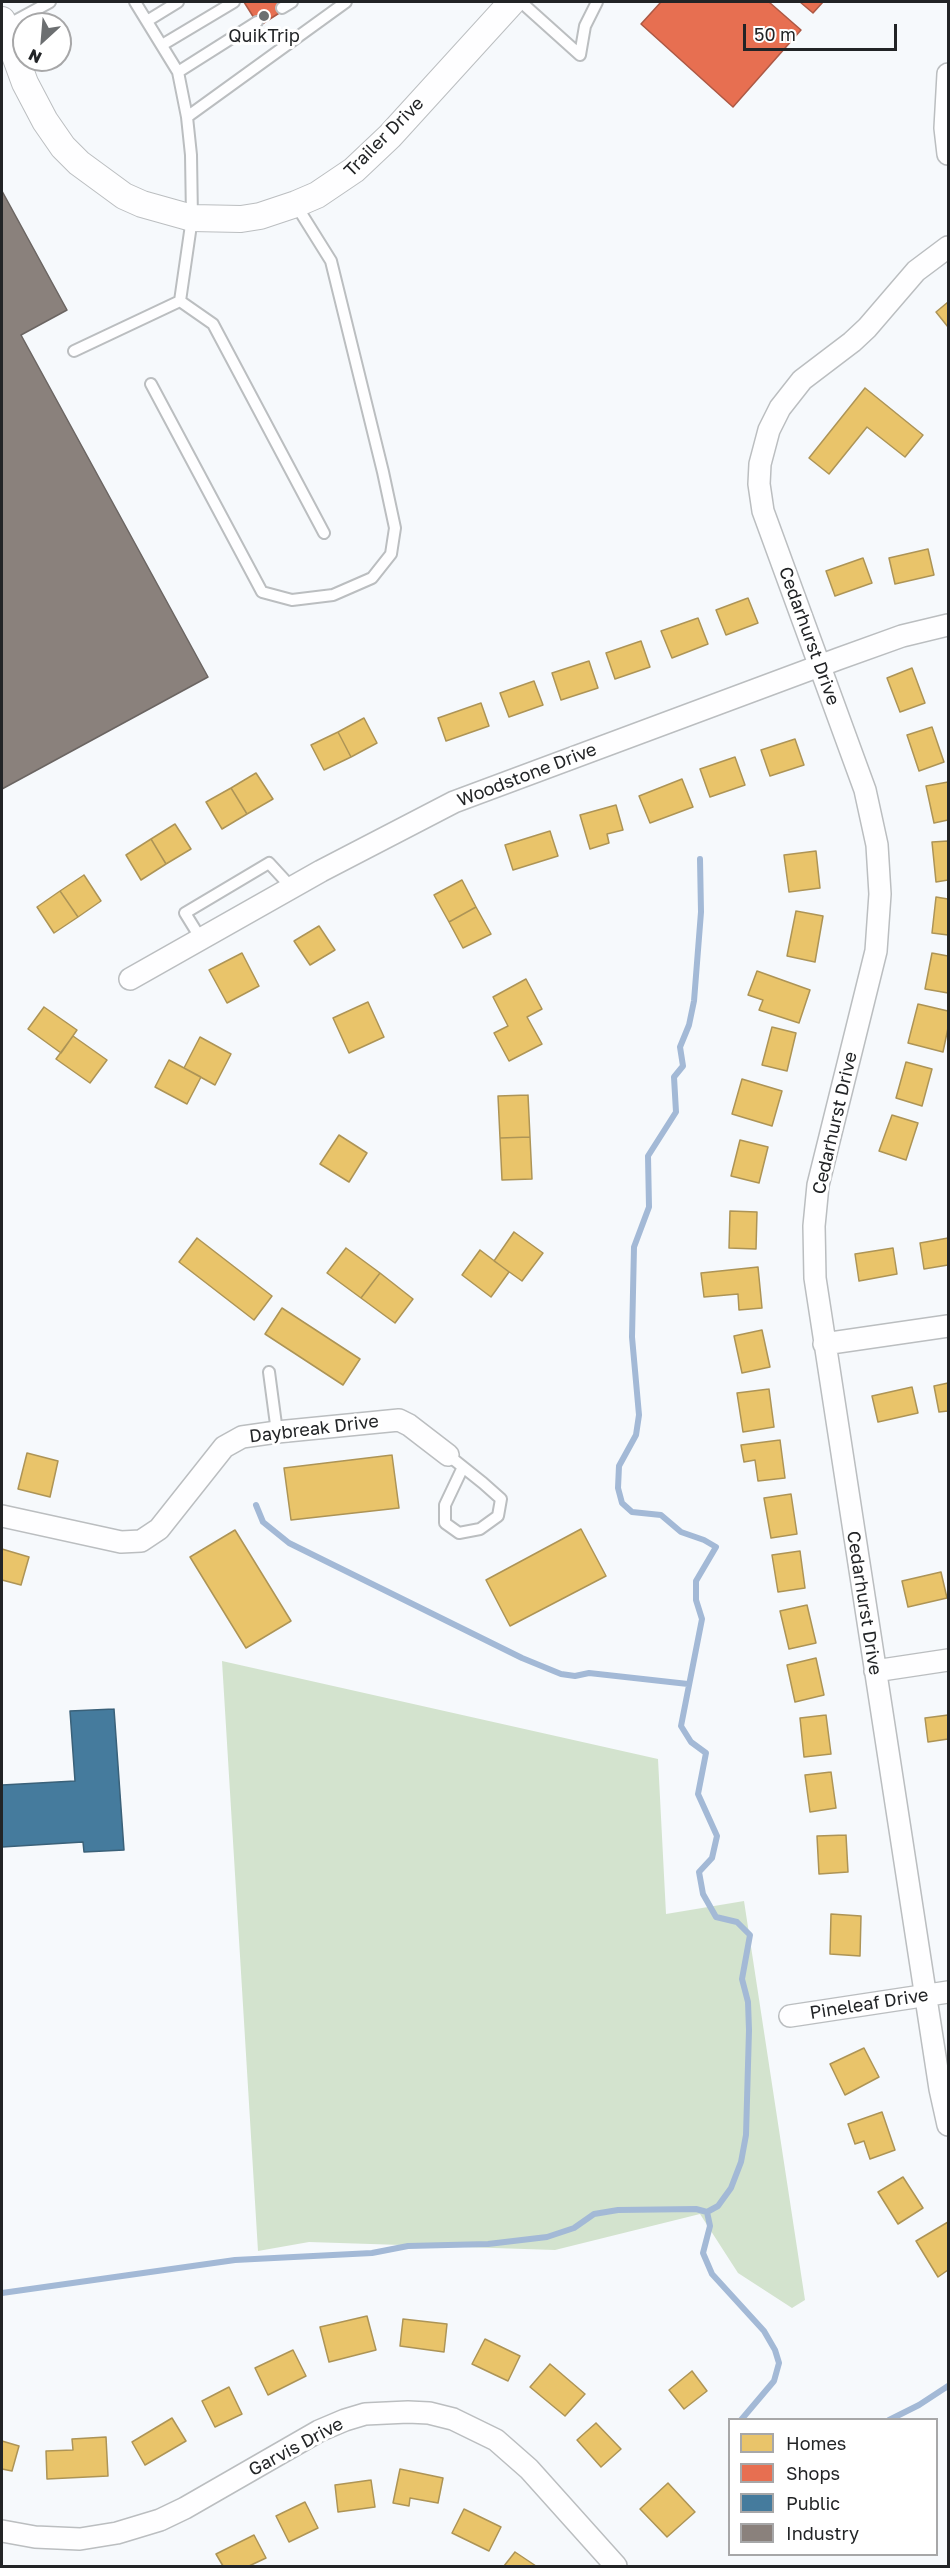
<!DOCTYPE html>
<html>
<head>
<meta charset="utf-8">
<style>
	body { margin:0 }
	#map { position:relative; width:950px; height:2568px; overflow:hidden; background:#f6f9fc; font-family:"Golos Text",sans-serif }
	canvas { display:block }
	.frame { position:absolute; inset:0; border:3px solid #222426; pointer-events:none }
	.legend { position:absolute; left:728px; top:2418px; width:210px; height:138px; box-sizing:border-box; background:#fff; border:2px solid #a7a7a8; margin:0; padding:8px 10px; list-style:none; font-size:18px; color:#222426 }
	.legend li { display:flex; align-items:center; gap:12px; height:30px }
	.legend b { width:30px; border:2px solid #a7a7a8 }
	.north { position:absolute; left:12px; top:12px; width:60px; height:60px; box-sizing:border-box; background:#fff; border:2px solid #a7a7a8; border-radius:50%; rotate:206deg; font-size:16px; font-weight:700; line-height:24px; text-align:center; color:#222426 }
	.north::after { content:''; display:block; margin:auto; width:21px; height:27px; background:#6c6f71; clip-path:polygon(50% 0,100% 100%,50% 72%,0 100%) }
	.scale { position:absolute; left:743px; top:24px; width:154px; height:27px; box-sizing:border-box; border:3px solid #222426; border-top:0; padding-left:8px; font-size:18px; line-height:21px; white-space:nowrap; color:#222426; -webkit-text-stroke:4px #fff; paint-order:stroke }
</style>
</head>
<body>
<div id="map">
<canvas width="950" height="2568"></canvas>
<div class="frame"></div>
<ul class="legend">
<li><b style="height:16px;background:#e9c46a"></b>Homes</li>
<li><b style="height:16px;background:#e76f51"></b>Shops</li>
<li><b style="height:16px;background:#457b9d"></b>Public</li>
<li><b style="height:16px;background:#8a817c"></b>Industry</li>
</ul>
<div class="north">N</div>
<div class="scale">50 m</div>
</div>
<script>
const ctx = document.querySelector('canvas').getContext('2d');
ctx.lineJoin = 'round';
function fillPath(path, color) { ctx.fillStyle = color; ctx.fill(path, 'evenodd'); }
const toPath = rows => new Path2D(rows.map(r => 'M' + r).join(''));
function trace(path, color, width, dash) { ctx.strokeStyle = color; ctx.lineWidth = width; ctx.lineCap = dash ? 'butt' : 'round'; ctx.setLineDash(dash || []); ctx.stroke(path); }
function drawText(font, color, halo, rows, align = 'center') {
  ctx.font = font + ' "Golos Text",sans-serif'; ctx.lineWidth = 6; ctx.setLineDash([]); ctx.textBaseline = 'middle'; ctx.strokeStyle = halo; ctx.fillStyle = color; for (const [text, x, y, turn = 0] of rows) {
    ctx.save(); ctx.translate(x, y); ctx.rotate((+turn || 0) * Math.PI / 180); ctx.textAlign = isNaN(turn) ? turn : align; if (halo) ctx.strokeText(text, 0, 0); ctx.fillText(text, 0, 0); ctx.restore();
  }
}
fillPath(toPath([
	[222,1661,658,1759,666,1914,744,1901,805,2300,792,2308,738,2273,700,2214,555,2250,309,2242,258,2251]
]), '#d3e3ce');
const homes = toPath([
	[948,302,948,327,936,312,948,302],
	[865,388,923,435,905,457,867,427,829,474,809,458,865,388],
	[928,549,934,575,895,584,889,558,928,549],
	[863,558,872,583,835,596,826,571,863,558],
	[748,598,758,623,726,635,716,610,748,598],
	[698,618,708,644,672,658,661,631,698,618],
	[641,641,650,667,615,679,606,653,641,641],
	[589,661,598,688,561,700,552,673,589,661],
	[912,668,925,703,900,712,887,678,912,668],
	[534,681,543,705,509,717,500,693,534,681],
	[481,703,489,726,446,741,438,718,481,703],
	[364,718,377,743,351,757,338,732,364,718],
	[932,727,944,762,919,771,907,735,932,727],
	[338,732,351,757,324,770,311,745,338,732],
	[795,739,804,765,770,776,761,750,795,739],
	[735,757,745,785,710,797,700,769,735,757],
	[256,773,273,799,247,814,231,788,256,773],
	[682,779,693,807,650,823,639,796,682,779],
	[948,782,948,820,934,823,926,786,948,782],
	[231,788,247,814,222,829,206,802,231,788],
	[616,805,623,830,607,834,609,843,590,849,580,815,616,805],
	[175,824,191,849,166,864,151,839,175,824],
	[550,831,558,856,513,870,505,845,550,831],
	[151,839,166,864,141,880,126,855,151,839],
	[948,841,948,880,936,882,932,842,948,841],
	[816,851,820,888,789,892,784,855,816,851],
	[84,875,101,901,78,917,60,891,84,875],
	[462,880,476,907,449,922,434,895,462,880],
	[60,891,78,917,54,933,37,907,60,891],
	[936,897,948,899,948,935,932,933,936,897],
	[476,907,491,934,463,948,449,922,476,907],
	[796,911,823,916,815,962,787,956,796,911],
	[319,926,335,950,310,965,294,941,319,926],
	[242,953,259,986,227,1003,209,970,242,953],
	[932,953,948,956,948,993,925,989,932,953],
	[757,971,810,990,799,1023,759,1010,763,1000,748,995,757,971],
	[526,979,542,1009,527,1017,542,1044,509,1061,494,1033,508,1026,493,997,526,979],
	[368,1002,384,1037,349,1053,333,1018,368,1002],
	[918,1004,948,1011,948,1028,943,1052,908,1043,918,1004],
	[44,1007,77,1030,61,1053,28,1029,44,1007],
	[772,1027,796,1033,787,1071,762,1065,772,1027],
	[73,1036,107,1060,90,1083,56,1059,73,1036],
	[200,1037,231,1054,215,1085,184,1068,200,1037],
	[169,1060,201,1077,187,1104,155,1087,169,1060],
	[906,1062,932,1069,922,1106,896,1098,906,1062],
	[742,1079,782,1091,772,1126,732,1114,742,1079],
	[528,1095,530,1137,500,1138,498,1096,528,1095],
	[892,1115,918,1123,906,1160,879,1151,892,1115],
	[339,1135,367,1153,349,1182,320,1164,339,1135],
	[530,1137,532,1179,502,1180,500,1138,530,1137],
	[740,1140,768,1147,759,1183,731,1176,740,1140],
	[730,1211,757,1212,756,1249,729,1248,730,1211],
	[514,1232,543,1253,522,1281,494,1261,514,1232],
	[197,1238,272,1296,254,1320,179,1262,197,1238],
	[948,1238,948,1265,924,1269,920,1243,948,1238],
	[346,1248,380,1273,361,1298,327,1273,346,1248],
	[893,1248,897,1274,859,1281,855,1254,893,1248],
	[480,1250,509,1272,491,1297,462,1275,480,1250],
	[758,1267,762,1308,739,1310,738,1294,704,1297,701,1273,758,1267],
	[380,1273,413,1299,395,1323,361,1298,380,1273],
	[282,1308,360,1359,343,1385,265,1334,282,1308],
	[762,1330,770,1367,742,1373,734,1336,762,1330],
	[948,1383,948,1411,939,1412,934,1386,948,1383],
	[912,1387,918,1413,878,1422,872,1396,912,1387],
	[769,1389,774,1427,743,1432,737,1393,769,1389],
	[780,1440,785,1478,758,1481,755,1460,744,1462,741,1445,780,1440],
	[27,1453,58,1461,50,1497,18,1489,27,1453],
	[392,1455,399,1508,291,1520,284,1468,392,1455],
	[791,1494,797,1534,771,1538,764,1498,791,1494],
	[581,1529,606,1576,510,1626,486,1580,581,1529],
	[235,1530,291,1621,246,1648,190,1557,235,1530],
	[2,1549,29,1557,21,1585,2,1580,2,1549],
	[800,1551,805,1588,778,1592,772,1555,800,1551],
	[941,1572,947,1598,908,1607,902,1581,941,1572],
	[807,1605,816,1643,789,1649,780,1611,807,1605],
	[816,1658,824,1695,795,1702,787,1665,816,1658],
	[826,1715,831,1754,804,1757,800,1718,826,1715],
	[948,1715,948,1739,928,1742,925,1718,948,1715],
	[831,1772,836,1808,810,1812,805,1775,831,1772],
	[846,1835,848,1872,819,1874,817,1836,846,1835],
	[831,1914,861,1916,860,1956,830,1954,831,1914],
	[864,2048,879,2077,845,2095,830,2064,864,2048],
	[882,2112,895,2150,870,2159,864,2141,855,2144,848,2124,882,2112],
	[903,2177,923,2208,898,2224,878,2192,903,2177],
	[948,2222,948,2270,938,2277,916,2241,948,2222],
	[367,2316,376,2350,329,2362,320,2327,367,2316],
	[403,2319,447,2324,444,2352,400,2346,403,2319],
	[485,2339,520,2356,508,2381,472,2364,485,2339],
	[293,2350,306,2376,268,2395,255,2368,293,2350],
	[550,2364,585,2394,565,2416,530,2387,550,2364],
	[692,2371,707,2391,684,2409,669,2390,692,2371],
	[229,2387,242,2414,215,2427,202,2401,229,2387],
	[172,2418,186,2441,145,2465,132,2442,172,2418],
	[596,2423,621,2449,601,2467,577,2440,596,2423],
	[106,2437,108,2476,47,2479,46,2451,73,2450,72,2439,106,2437],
	[2,2441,19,2446,12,2471,2,2469,2,2441],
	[400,2469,443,2478,438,2503,410,2498,409,2506,393,2503,400,2469],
	[371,2480,375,2507,338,2512,335,2485,371,2480],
	[668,2483,695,2512,667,2537,640,2509,668,2483],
	[305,2502,318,2528,289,2542,276,2516,305,2502],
	[464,2509,501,2527,489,2551,452,2533,464,2509],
	[254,2535,266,2558,249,2566,223,2566,216,2554,254,2535],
	[515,2552,536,2566,504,2566,515,2552]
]);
fillPath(homes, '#e9c46a');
trace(homes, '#ad9456', 1.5);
const shops = toPath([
	[244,2,278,2,284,10,259,26,244,2],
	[661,2,769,2,801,30,733,107,641,24,661,2],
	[800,2,823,2,813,13,800,2]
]);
fillPath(shops, '#e76f51');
trace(shops, '#ac5844', 1.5);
const public = toPath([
	[114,1709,124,1850,84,1852,83,1842,2,1847,2,1785,75,1781,70,1711,114,1709]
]);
fillPath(public, '#457b9d');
trace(public, '#3a6179', 1.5);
const industry = toPath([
	[2,191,67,310,21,335,208,677,2,789,2,191]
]);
fillPath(industry, '#8a817c');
trace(industry, '#6b6562', 1.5);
trace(toPath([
	[256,1505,263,1522,289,1543,522,1658,561,1674,575,1676,589,1673,688,1684],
	[707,2212,710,2226,703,2253,712,2274,764,2331,775,2350,779,2363,774,2381,741,2420],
	[2,2293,235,2260,372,2253,408,2246,488,2244,547,2237,574,2228,594,2214,618,2210,696,2209,707,2212,718,2206,731,2188,741,2162,746,2135,749,2030,748,2002,742,1979,750,1935,737,1922,716,1917,703,1894,699,1872,712,1858,717,1836,698,1794,706,1753,691,1742,681,1726,702,1619,696,1600,696,1581,716,1547,704,1540,681,1532,661,1515,632,1512,622,1503,618,1488,619,1466,636,1435,639,1415,632,1337,634,1247,649,1207,648,1156,676,1112,674,1077,683,1066,680,1047,689,1025,694,1001,701,912,700,859],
	[889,2420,919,2405,948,2386]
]), '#a3b9d6', 6);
const service = toPath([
	[135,2,178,72,187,117,191,155,192,218,180,301,213,324,324,533],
	[521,2,580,55,585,26,597,2],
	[282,8,292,2],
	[147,21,178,2],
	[4,27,50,2],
	[162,45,234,2],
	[178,72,257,22],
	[187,117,346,2],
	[74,351,180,301],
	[151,384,262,592,292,600,333,595,372,578,391,554,395,528,383,472,331,261,296,205],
	[201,939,185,913,269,863,292,888],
	[269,1372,277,1432],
	[448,1455,483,1483,501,1499,498,1516,480,1529,459,1533,445,1523,445,1505,463,1467]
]);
const minor = toPath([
	[948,74,945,128,948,154],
	[948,247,916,271,867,328,852,342,802,380,780,408,769,430,760,464,759,484,763,511,865,790,877,845,880,894,876,951,818,1185,814,1226,815,1278,940,2089,948,2125],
	[130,979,321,871,454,802,838,659,902,636,948,625],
	[824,1344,948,1326],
	[2,1516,121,1542,141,1541,159,1529,224,1447,242,1437,277,1432,399,1420,409,1425,448,1455],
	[875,1671,948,1660],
	[790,2016,948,1992],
	[2,2531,35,2537,80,2539,117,2533,160,2520,185,2508,319,2431,345,2420,365,2414,408,2412,429,2413,453,2419,496,2440,529,2469,616,2566]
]);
const tertiary = toPath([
	[2,20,25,83,45,121,63,147,79,163,124,196,142,204,192,218,241,219,260,216,296,204,317,195,354,170,390,136,512,2]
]);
trace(service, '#bbbec0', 14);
trace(minor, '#bbbec0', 24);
trace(tertiary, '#bbbec0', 28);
trace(service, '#fefeff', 10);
trace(minor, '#fefeff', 21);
trace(tertiary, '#fefeff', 26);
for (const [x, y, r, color] of [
	[264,16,6,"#6c6f71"]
]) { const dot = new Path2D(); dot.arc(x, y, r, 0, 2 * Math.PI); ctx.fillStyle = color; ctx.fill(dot); trace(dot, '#fff', 2); }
drawText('18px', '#222426', '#fff', [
	["QuikTrip",264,36]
]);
drawText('18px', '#222426', '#fff', [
	["Trailer Drive",384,137,-45],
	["Cedarhurst Drive",809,636,70],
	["Woodstone Drive",527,775,-21],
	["Cedarhurst Drive",835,1123,-77],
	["Daybreak Drive",314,1429,-7],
	["Cedarhurst Drive",864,1603,81],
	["Pineleaf Drive",869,2004,-9],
	["Garvis Drive",296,2447,-28]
]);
</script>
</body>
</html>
